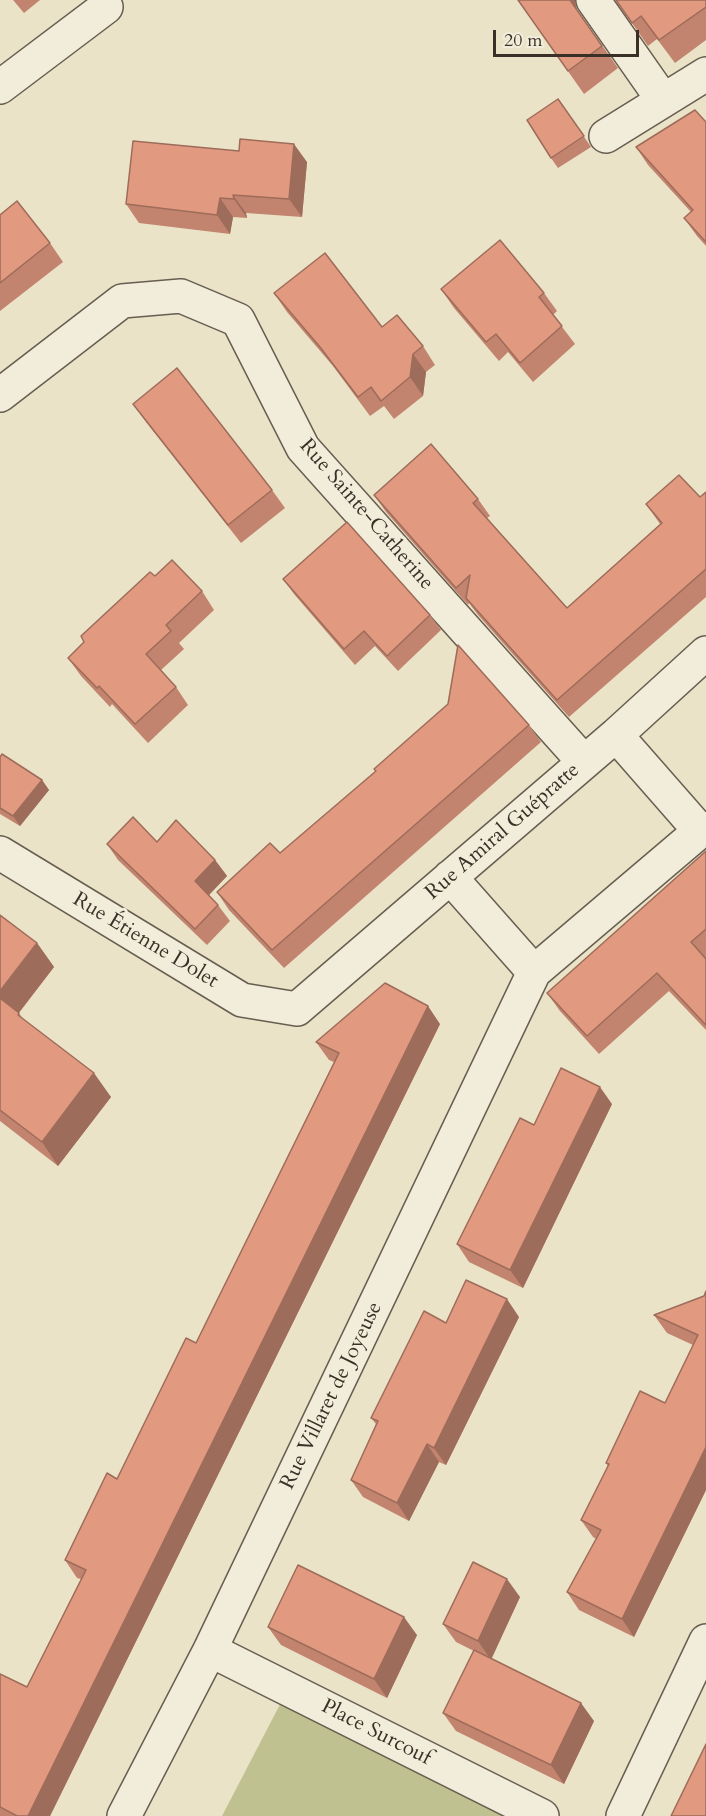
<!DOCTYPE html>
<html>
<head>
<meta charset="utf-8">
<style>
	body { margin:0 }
	#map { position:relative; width:706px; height:1816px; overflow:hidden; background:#ebe3c7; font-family:Cardo,serif }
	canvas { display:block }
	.scale { position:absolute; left:493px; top:30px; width:146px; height:27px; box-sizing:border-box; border:3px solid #3b3028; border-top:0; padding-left:8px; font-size:18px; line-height:21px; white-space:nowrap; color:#3b3028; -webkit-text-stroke:4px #f2eddb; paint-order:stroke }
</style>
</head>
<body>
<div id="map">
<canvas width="706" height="1816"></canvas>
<div class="scale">20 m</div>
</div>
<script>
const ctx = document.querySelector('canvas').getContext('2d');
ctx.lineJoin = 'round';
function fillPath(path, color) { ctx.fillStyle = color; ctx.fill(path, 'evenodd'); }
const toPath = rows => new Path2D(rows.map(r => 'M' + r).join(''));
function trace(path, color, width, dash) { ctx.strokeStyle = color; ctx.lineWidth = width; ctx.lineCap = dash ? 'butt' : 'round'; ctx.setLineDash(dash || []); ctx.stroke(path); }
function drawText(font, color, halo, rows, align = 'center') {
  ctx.font = font + ' Cardo,serif'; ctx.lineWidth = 6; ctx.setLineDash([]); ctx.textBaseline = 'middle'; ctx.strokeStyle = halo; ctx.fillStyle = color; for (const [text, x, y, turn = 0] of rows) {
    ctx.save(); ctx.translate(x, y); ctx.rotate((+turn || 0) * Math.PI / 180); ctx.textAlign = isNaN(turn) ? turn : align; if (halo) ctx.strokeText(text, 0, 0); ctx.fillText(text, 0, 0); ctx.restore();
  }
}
fillPath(toPath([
	[288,1689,519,1816,222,1816]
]), '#bfc190');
const minor = toPath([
	[593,0,663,100],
	[0,87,106,7],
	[606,136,706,74],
	[0,395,122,301,181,296,238,320,303,448,584,762],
	[616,735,700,831],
	[0,853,242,1000,297,1009,616,735,706,653],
	[450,877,534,972],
	[210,1650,542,1816],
	[124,1816,210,1650,534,972,700,831,706,829],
	[623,1816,706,1641]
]);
trace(minor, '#675d50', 36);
trace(minor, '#f2eddb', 33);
fillPath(toPath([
	[13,0,40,0,24,13],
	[518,0,574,1,577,10,618,68,584,94],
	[616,0,706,0,706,40,675,63,657,39,648,46],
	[558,99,591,147,558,168,551,158],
	[706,122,706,246,697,236,684,218,691,212,648,165,636,147],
	[239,151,307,162,302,217,246,213,247,218,233,217,230,234,139,223,126,204],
	[0,215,50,243,63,262,0,311],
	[441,289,544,293,557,311,553,315,575,344,533,382,508,352,499,361,454,308],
	[274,293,382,327,423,346,435,365,426,372,423,396,394,419,384,406,370,416,333,366,287,312],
	[133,404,272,490,285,508,241,543,146,422],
	[706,492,706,597,569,717,478,615,469,603,468,605,386,512,374,495,478,499,490,516,487,518,567,608,660,524,646,504,700,497],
	[155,576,202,591,214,610,179,643,184,649,161,670,176,687,188,705,148,743,112,704,110,707,81,676,68,658],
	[283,579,430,615,441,630,398,671,375,646,355,665,294,594],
	[529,725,541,742,284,968,229,910,217,892,280,853],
	[0,757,42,780,49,790,20,826,0,814],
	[157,842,215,860,227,876,209,895,218,905,230,921,207,945,118,860,107,844],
	[706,851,706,1030,669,991,599,1054,560,1011,547,993],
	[0,915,37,943,54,967,19,1013,23,1019,111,1097,58,1166,0,1121],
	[440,1024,50,1816,0,1816,0,1674,27,1687,81,1579,77,1578,65,1560,117,1479,196,1343,334,1062,329,1060,316,1042],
	[612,1104,523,1288,469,1262,457,1244,534,1125],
	[706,1291,706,1490,634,1637,579,1610,567,1592,596,1539,593,1537,581,1520,608,1466,606,1463,665,1403,693,1345,667,1333,654,1315,704,1296],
	[519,1317,446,1465,439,1462,409,1521,363,1497,351,1480,376,1424,371,1418,446,1323],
	[520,1597,491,1658,594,1721,564,1784,456,1731,443,1713,474,1651,456,1642,443,1624],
	[268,1627,417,1635,387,1698,281,1645]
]), '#c2846e');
fillPath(toPath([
	[570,0,575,0,577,10,618,68],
	[294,144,307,162,302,217,289,199],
	[233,195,246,213,247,218,234,199],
	[220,198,233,217,230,234,217,215],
	[413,354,426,372,423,396,410,377],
	[42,780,49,790,20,826,13,816],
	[215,860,227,876,207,897,195,881],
	[37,943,54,967,13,1020,0,1001,0,991],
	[428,1006,440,1024,50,1816,28,1816],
	[94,1073,111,1097,58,1166,42,1142],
	[600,1087,612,1104,523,1288,510,1270],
	[507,1299,519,1317,446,1465,434,1448],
	[427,1444,439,1462,409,1521,397,1503],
	[706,1447,706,1490,634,1637,622,1619],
	[507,1579,520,1597,491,1660,478,1641],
	[404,1617,417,1635,387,1698,374,1679],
	[581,1703,594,1721,564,1784,551,1765]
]), '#9e6c5a');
const building = toPath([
	[518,0,570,0,602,46,568,71,518,0],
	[616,0,706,0,706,7,659,40,641,16,632,23,616,0],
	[558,99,584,136,551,158,527,120,558,99],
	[695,110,706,122,706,242,684,218,693,210,636,147,695,110],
	[240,139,294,144,289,199,233,195,234,199,220,198,217,215,126,204,133,141,239,151,240,139],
	[17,201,50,243,0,283,0,215,17,201],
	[500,240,544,293,539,297,562,326,520,363,496,334,486,342,441,289,500,240],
	[325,253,382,327,397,315,423,346,413,354,410,377,381,401,371,387,358,397,320,347,274,293,325,253],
	[177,368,272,490,228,525,133,404,177,368],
	[431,444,478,499,473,503,567,608,662,523,646,504,679,475,700,497,706,492,706,569,557,700,466,598,470,575,456,588,374,495,431,444],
	[347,522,430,615,387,656,364,631,344,649,283,579,347,522],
	[172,560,202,591,166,625,171,631,146,654,176,687,135,724,99,686,97,688,68,658,84,642,81,636,150,572,155,576,172,560],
	[458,645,529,725,272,950,217,892,270,843,280,853,376,771,374,769,448,704,458,645],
	[2,754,42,780,13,816,0,808,0,757,2,754],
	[133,817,157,842,176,820,215,860,195,881,218,905,195,929,107,844,133,817],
	[706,851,706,929,691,942,706,959,706,1025,657,973,587,1036,547,993,706,851],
	[0,915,37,943,0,991,0,915],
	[385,983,428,1006,28,1816,17,1816,0,1807,0,1674,27,1687,86,1570,65,1560,107,1473,117,1479,186,1338,196,1343,339,1053,316,1042,385,983],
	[0,998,19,1013,18,1015,94,1073,42,1142,0,1110,0,998],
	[561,1068,600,1087,510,1270,457,1244,520,1118,534,1125,561,1068],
	[466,1280,507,1299,434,1448,427,1444,397,1503,351,1480,378,1421,371,1418,424,1311,446,1323,466,1280],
	[706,1291,706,1447,622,1619,567,1592,601,1530,581,1520,609,1464,606,1463,640,1391,665,1403,698,1335,654,1315,704,1296,706,1291],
	[473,1562,507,1579,478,1641,443,1624,473,1562],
	[298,1565,404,1617,374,1679,268,1627,298,1565],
	[474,1650,581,1703,551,1765,443,1713,474,1650],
	[706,1744,706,1816,671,1816,706,1744]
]);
fillPath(building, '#e19a80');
trace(building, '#9e6c5a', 1.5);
drawText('21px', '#3b3028', '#f2eddb', [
	["Rue Sainte-Catherine",366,515,49],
	["Rue Amiral Guépratte",503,832,-41],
	["Rue Étienne Dolet",145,941,31],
	["Rue Villaret de Joyeuse",332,1396,-64],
	["Place Surcouf",376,1733,27]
]);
</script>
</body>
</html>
